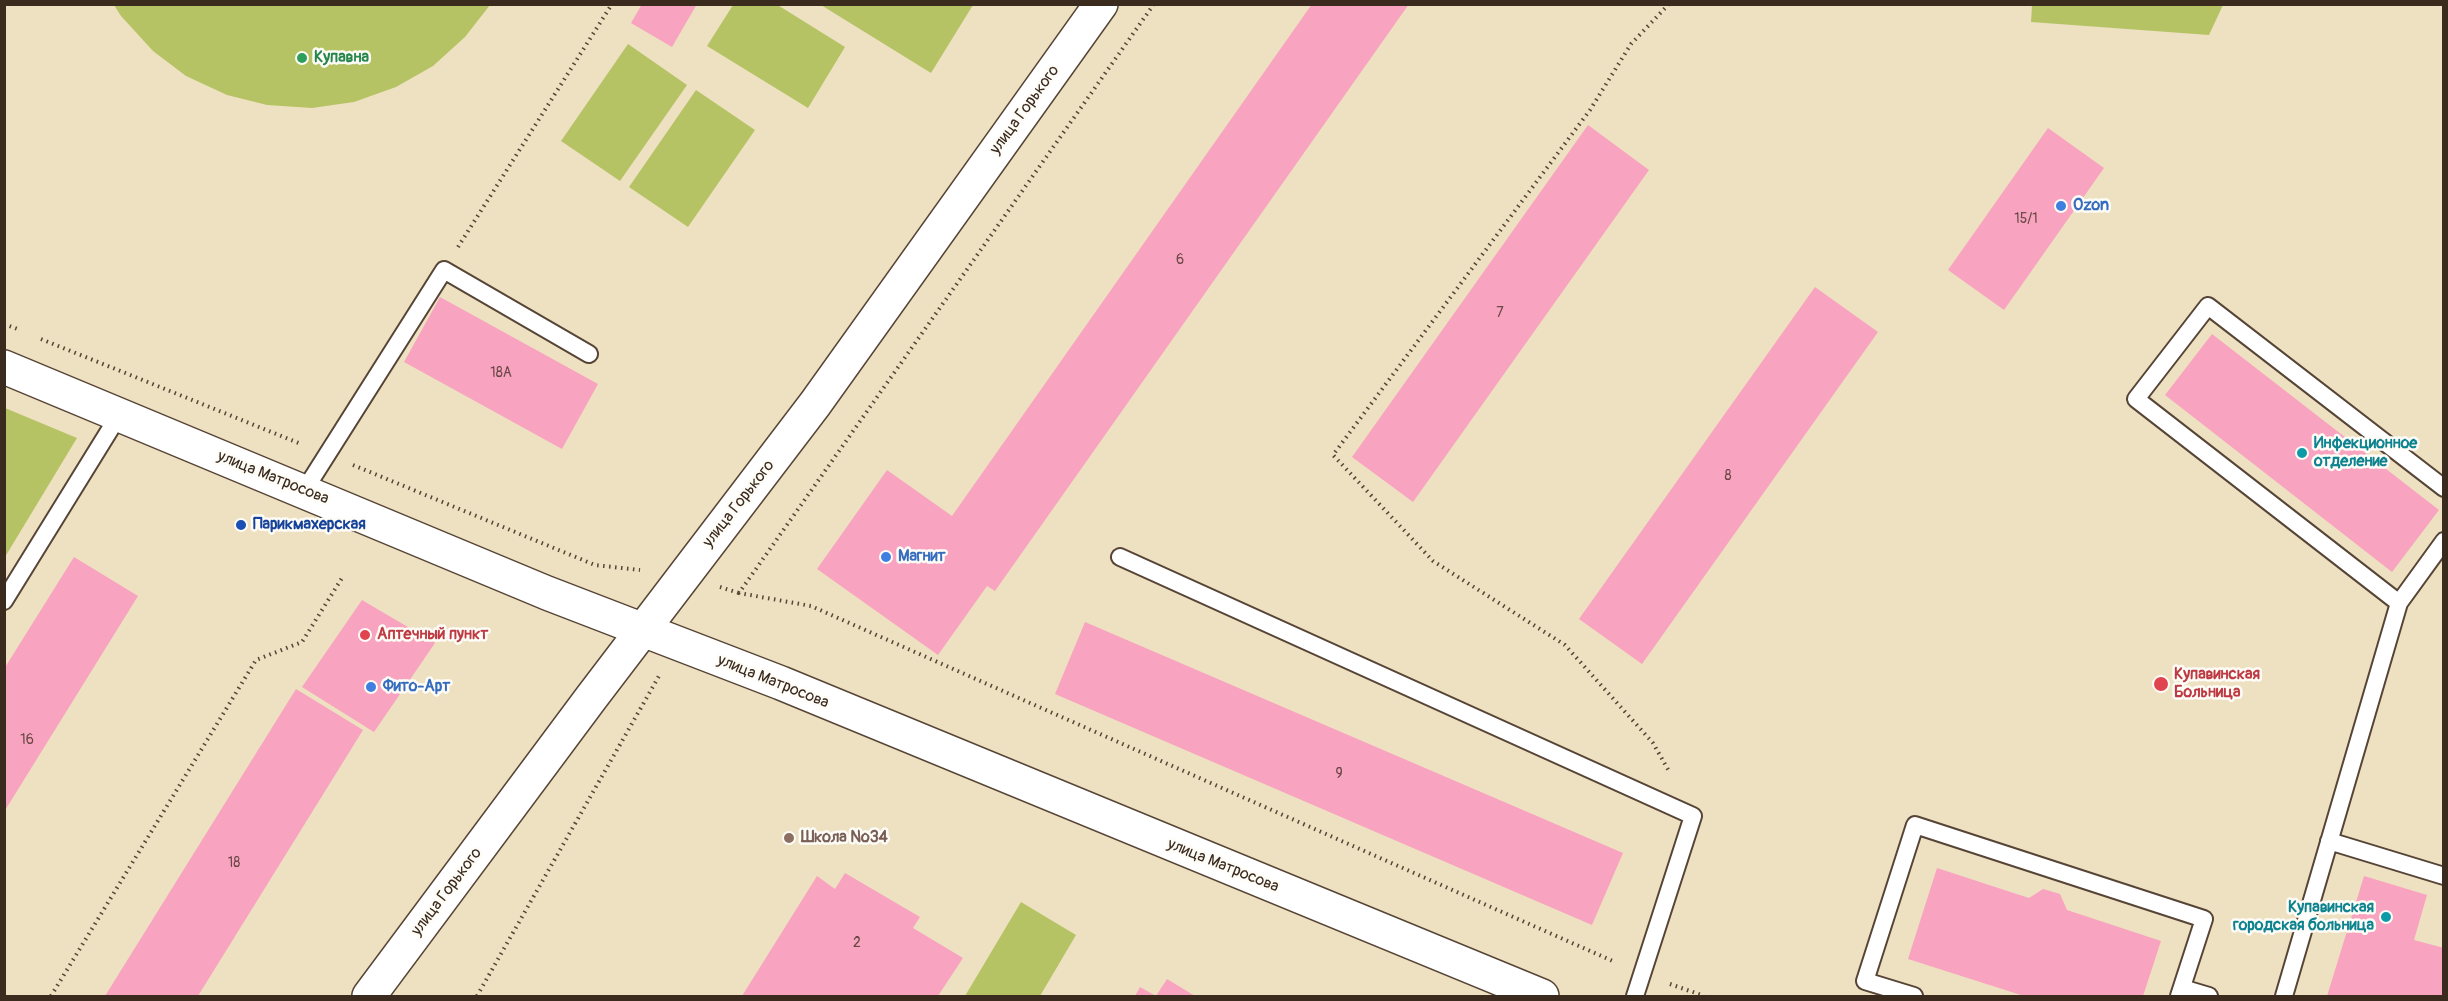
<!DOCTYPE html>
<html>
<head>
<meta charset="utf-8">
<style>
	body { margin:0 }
	#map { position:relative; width:2448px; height:1001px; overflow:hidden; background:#eee1c1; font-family:Pangolin,sans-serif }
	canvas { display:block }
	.frame { position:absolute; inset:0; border:6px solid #3b2a1e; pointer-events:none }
</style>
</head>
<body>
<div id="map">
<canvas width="2448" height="1001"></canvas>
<div class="frame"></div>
</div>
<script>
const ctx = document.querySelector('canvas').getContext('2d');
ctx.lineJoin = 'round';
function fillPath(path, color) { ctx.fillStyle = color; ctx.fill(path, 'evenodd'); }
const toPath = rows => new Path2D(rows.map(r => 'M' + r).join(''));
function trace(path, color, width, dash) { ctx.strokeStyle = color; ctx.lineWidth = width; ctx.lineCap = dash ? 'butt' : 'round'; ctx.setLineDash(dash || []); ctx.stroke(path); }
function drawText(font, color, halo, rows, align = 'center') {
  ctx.font = font + ' Pangolin,sans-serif'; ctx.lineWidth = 5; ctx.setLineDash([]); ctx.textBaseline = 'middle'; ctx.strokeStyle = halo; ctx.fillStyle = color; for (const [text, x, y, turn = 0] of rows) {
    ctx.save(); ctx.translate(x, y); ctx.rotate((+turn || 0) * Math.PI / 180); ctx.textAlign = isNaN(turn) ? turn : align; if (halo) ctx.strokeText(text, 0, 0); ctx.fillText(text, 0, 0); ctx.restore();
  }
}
fillPath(toPath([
	[776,4,845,47,808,108,707,46,733,5],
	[114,5,490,5,465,37,433,66,396,87,354,102,312,108,267,105,227,95,186,76,153,51,121,16],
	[821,5,973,5,931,73],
	[2032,5,2033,4,2223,5,2209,35,2031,22],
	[628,44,687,85,620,181,561,141],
	[696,90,755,130,688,227,629,187],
	[5,408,77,438,5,557],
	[1021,902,1076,935,1040,996,965,996]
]), '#b6c365');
fillPath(toPath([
	[642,4,697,4,672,47,631,23],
	[1312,4,1409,4,995,591,987,586,938,655,817,569,887,470,952,516],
	[1588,125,1649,170,1413,502,1352,457],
	[2048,128,2104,168,2004,310,1948,270],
	[1815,287,1878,332,1642,664,1579,619],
	[440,297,598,384,562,449,404,362],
	[2212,334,2439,510,2392,572,2165,395],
	[74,557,138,596,4,812,4,669],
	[362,600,435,643,374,732,302,687],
	[1085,622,1623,853,1592,925,1055,694],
	[296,689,363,730,198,996,105,996],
	[1937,868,2029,898,2043,889,2060,894,2067,910,2161,941,2143,996,2024,996,1908,959],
	[845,873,920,917,913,928,963,958,938,996,742,996,817,876,835,889],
	[2364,876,2427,895,2414,940,2444,948,2444,996,2327,996],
	[1167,979,1195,996,1135,996,1140,987,1156,996]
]), '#f8a3bf');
const lane = toPath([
	[304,491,444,270,589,354],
	[1120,557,1693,816,1635,996],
	[4,601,119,415],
	[2399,603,2136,399,2208,306,2444,488],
	[2329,841,2444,876],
	[2182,988,2209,996],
	[1914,996,1865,981,1915,825,2204,919,2179,996],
	[2284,996,2399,603,2444,541]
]);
const secondary = toPath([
	[4,367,547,593,781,683,1542,996],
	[369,996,591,698,815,404,1101,4]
]);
trace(lane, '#564536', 20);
trace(secondary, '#564536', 36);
trace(toPath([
	[1154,4,739,593,811,606,1615,962],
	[1669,4,1631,44,1590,110,1333,455,1433,561,1565,645,1653,743,1670,773],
	[458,247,612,4],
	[4,324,20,330],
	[41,339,301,444],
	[353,465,595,565,640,570],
	[720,587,739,593],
	[1670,984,1704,996],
	[51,996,256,660,302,642,342,578],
	[477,996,659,676]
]), '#564536', 4, [1.5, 4.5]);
trace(lane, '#fff', 16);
trace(secondary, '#fff', 33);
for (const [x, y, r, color] of [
	[302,58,6,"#2e9e5b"],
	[2061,206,6,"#3f7fe0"],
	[2302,453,6,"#0f9aa8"],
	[241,525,6,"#1a4fb4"],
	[886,557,6,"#3f7fe0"],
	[365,635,6,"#e0444e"],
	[2161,684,8,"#e0444e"],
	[371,687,6,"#3f7fe0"],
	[789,838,6,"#8d6e63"],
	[2386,917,6,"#0f9aa8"]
]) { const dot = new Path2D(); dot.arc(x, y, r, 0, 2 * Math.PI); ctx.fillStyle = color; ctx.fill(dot); trace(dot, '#fdfcf7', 2); }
drawText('14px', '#6a4846', null, [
	["15/1",2026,219],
	["6",1180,260],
	["7",1500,313],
	["18А",501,373],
	["8",1728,476],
	["16",27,740],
	["9",1339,774],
	["18",234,863],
	["2",857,943]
]);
drawText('bold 16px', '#27864d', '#fdfcf7', [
	["Купавна",314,58]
], 'left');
drawText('16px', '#3b2a1e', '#fdfcf7', [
	["улица Горького",1025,110,-54],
	["улица Матросова",273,478,22],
	["улица Горького",739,504,-52],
	["улица Матросова",773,682,22],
	["улица Матросова",1223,866,22],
	["улица Горького",447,892,-53]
]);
drawText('bold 16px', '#366cbe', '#fdfcf7', [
	["Ozon",2073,206],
	["Магнит",898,557],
	["Фито-Арт",383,687]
], 'left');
drawText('bold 16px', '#0d838f', '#fdfcf7', [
	["Инфекционное",2314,444],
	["отделение",2314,462],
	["Купавинская",2374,908,"right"],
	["городская больница",2374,926,"right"]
], 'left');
drawText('bold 16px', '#164399', '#fdfcf7', [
	["Парикмахерская",253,525]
], 'left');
drawText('bold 16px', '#be3a42', '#fdfcf7', [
	["Аптечный пункт",377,635],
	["Купавинская",2174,675],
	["Больница",2174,693]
], 'left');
drawText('bold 16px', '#785e54', '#fdfcf7', [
	["Школа №34",801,838]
], 'left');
</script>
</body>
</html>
